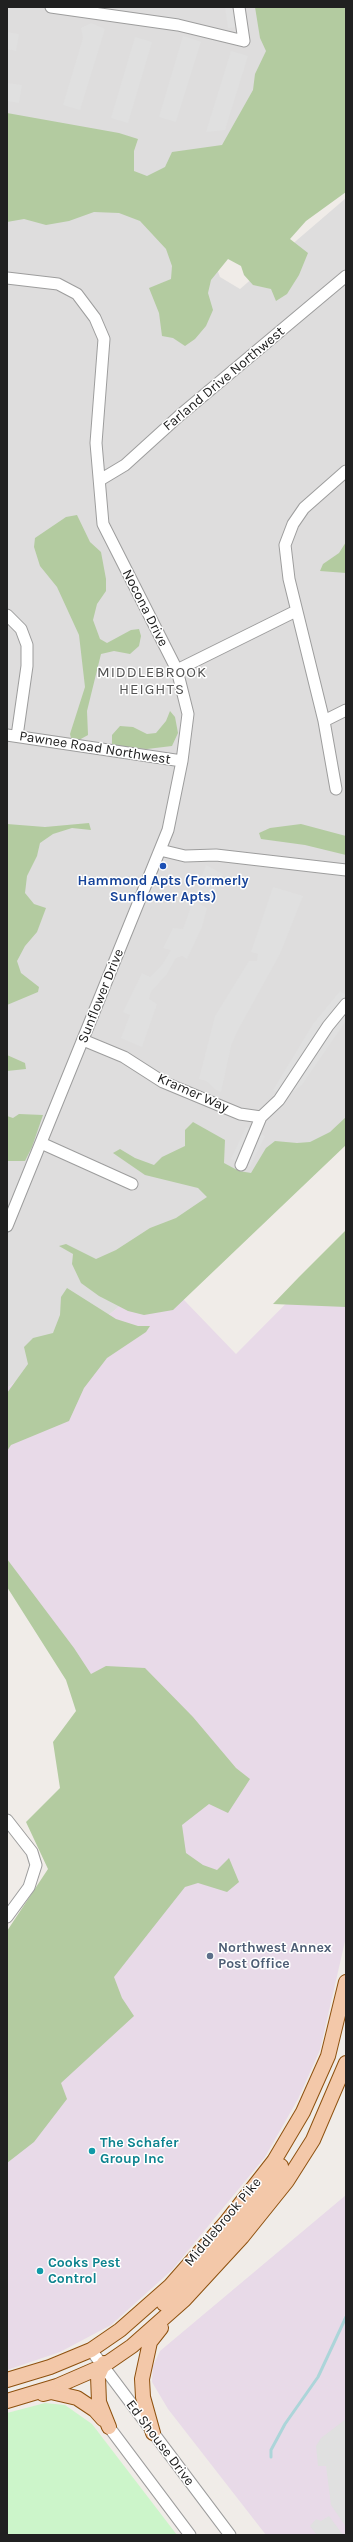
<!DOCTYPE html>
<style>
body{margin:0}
#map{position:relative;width:353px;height:2542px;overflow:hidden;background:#f0ece8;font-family:Karla,sans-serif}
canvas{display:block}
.frame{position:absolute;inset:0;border:8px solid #202020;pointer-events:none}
</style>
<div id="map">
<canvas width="353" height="2542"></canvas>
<div class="frame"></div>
</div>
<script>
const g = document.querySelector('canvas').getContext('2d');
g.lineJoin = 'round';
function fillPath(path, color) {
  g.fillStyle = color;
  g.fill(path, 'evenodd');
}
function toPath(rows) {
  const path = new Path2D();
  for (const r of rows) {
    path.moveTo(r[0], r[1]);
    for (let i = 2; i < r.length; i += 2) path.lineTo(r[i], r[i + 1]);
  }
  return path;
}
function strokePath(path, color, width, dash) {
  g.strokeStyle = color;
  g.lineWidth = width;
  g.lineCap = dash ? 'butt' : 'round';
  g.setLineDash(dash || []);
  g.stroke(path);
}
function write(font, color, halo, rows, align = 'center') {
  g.font = font + ' Karla,sans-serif';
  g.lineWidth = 3;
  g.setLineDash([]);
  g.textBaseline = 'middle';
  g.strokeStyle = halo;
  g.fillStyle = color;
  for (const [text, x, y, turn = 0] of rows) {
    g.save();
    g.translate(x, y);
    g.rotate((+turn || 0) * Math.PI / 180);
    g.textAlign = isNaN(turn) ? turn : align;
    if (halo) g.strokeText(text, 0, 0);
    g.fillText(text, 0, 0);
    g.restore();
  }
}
fillPath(toPath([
 [7,7,288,7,214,261,220,277,240,289,346,198,346,1123,100,1322,7,1388]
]), '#dedddd');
fillPath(toPath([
 [346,1243,346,1937,320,2050,298,2099,265,2157,172,2270,111,2325,60,2352,7,2370,7,2103,160,1829,7,1579,7,1388,100,1322,159,1274,236,1354],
 [346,2195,346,2535,266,2535,168,2409,152,2382,153,2366,160,2351]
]), '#e8dae8');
fillPath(toPath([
 [255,7,346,7,346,192,306,221,290,239,308,253,299,275,287,294,276,301,271,289,253,285,244,275,241,266,228,259,211,280,208,293,213,310,206,326,195,339,185,346,173,338,162,336,159,313,149,288,171,279,172,266,166,249,140,221,119,213,94,212,69,221,46,225,24,219,7,222,7,113,119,133,138,139,134,151,134,171,147,176,165,167,172,152,222,145,253,90,255,74,266,51,260,38],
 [77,515,90,542,101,552,106,579,106,591,97,604,93,620,100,639,107,643,131,630,139,629,141,636,139,646,130,654,114,651,101,654,87,711,88,735,79,740,71,738,70,734,85,687,79,635,57,587,40,566,34,547,35,538,66,517],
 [346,542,346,573,320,571,323,564,339,553],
 [170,711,175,717,178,733,172,746,147,749,112,747,112,735,120,726,133,727,147,734,156,733,166,721],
 [89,823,91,830,72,828,53,834,40,843,37,856,27,876,25,893,34,904,46,908,37,932,25,946,17,961,21,973,39,987,38,992,7,1005,7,824,45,827],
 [301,824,346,836,346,855,305,845,261,839,259,833,270,828],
 [7,1055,25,1063,26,1069,7,1071],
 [19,1114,43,1115,32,1147,25,1161,7,1161,7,1116,13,1118],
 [346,1117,346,1145,173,1310,144,1315,128,1311,99,1296,81,1283,72,1264,73,1254,59,1246,66,1244,96,1259,116,1250,150,1228,176,1218,207,1197,198,1188,145,1175,113,1153,120,1149,135,1158,154,1165,162,1157,185,1146,185,1130,193,1122,225,1140,224,1163,239,1171,251,1173,266,1148,275,1141,297,1143,310,1142,330,1132],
 [346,1230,346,1307,273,1304,299,1277],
 [67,1288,116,1319,138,1326,150,1326,146,1332,107,1358,84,1388,69,1421,11,1445,7,1451,7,1393,28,1364,24,1347,33,1338,53,1333,60,1315,61,1297],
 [7,1559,74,1648,91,1674,106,1666,145,1668,193,1717,236,1768,250,1779,228,1813,209,1804,182,1825,186,1853,203,1865,217,1870,229,1858,239,1882,227,1892,198,1883,185,1887,114,1977,122,1998,134,2016,61,2083,67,2099,34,2142,7,2163,7,1931,48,1869,26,1822,60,1788,53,1742,76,1711,66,1680,7,1587]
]), '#b3cba0');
fillPath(toPath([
 [45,2403,65,2405,92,2424,177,2535,7,2535,7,2413]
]), '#ccf5ca');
fillPath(toPath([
 [225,7,244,7,247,26,228,28],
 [91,23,105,29,80,110,63,105,83,38,81,28],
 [7,32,19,34,16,51,7,49],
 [183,36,201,42,176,122,159,117],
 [135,37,152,42,128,123,111,118],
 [231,51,248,56,225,130,206,132],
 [7,83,22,85,19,103,7,101],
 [206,865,223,874,209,903,204,901,200,904,207,908,202,927,187,959,182,956,176,958,167,974,151,992,149,999,157,1004,142,1047,121,1038,130,1015,123,1012,142,973,150,977,162,965,171,950,163,948,173,928,183,929],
 [273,887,303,896,280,954,238,1030,231,1046,221,1092,216,1090,206,1081,199,1079,215,1016,249,961,257,961,258,954,251,952],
 [340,991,346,995,346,1021,302,1085,287,1096,273,1090,313,1024],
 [246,1127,265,1136,250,1167,231,1159],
 [346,2419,346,2527,331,2505,326,2466,318,2466,316,2446,321,2438],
 [329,2516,343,2535,317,2535,310,2526,316,2519,321,2521]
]), '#e0e0e0');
strokePath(toPath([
 [271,2457,271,2450,285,2424,318,2377,346,2317]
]), '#acd5d9', 3);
const minor = toPath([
 [51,7,178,25,244,41,239,7],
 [7,278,58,284,77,294,95,318,104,339,96,443,103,524,177,670,188,714,182,761,168,830,7,1226],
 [100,480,125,465,179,416,346,276],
 [7,615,21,629,27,645,27,666,17,736],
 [177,670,296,611],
 [324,721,346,710],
 [7,735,182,761],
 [336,789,324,721,289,579,285,545,293,524,304,508,346,471],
 [160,850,185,856,216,855,346,870],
 [83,1040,124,1057,163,1082,240,1114,261,1117],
 [41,1143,132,1184],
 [241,1165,261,1117,279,1100,328,1026,346,1004],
 [7,1820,32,1852,36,1865,29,1887,7,1917],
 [91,2350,230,2535],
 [109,2427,190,2535]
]);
const major = toPath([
 [164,2304,179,2290,252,2206,281,2166],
 [104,2363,98,2376,99,2402,109,2427],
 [7,2380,50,2367,91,2350,120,2330,170,2286,227,2221,274,2161,303,2112,328,2056,346,1982],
 [43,2394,51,2392,77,2398,95,2410,103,2419],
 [7,2401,57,2386,103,2366,132,2346,184,2300,242,2237,287,2181,313,2140,346,2063],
 [153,2433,143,2397,142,2379,150,2342,161,2328]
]);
strokePath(minor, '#9d9d9d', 13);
strokePath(major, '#8e510f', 16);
strokePath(minor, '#fff', 11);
strokePath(major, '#f3c8a9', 14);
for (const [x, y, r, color] of [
 [163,866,4,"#1a4fb4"],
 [210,1956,4,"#5c6f8a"],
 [92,2151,4,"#0f9aa8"],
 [40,2271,4,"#0f9aa8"]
]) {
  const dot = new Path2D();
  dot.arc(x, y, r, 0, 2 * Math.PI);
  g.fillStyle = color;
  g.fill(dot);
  strokePath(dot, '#fff', 1.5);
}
write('14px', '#202020', '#fff', [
 ["Farland Drive Northwest",224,379,-40],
 ["Nocona Drive",145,608,63],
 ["Pawnee Road Northwest",95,748,9],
 ["Sunflower Drive",101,996,-68],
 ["Kramer Way",193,1093,24],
 ["Middlebrook Pike",223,2222,-50],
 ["Ed Shouse Drive",160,2443,53]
]);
write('bold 14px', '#164399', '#fff', [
 ["Hammond Apts (Formerly",163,881],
 ["Sunflower Apts)",163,897]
]);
write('bold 14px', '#4e5e75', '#fff', [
 ["Northwest Annex",218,1948],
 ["Post Office",218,1964]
], 'left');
write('bold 14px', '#0d838f', '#fff', [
 ["The Schafer",100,2143],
 ["Group Inc",100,2159],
 ["Cooks Pest",48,2263],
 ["Control",48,2279]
], 'left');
g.letterSpacing = '1px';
write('15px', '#535353', '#fff', [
 ["MIDDLEBROOK",152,673],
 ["HEIGHTS",152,690]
]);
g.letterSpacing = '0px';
</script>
